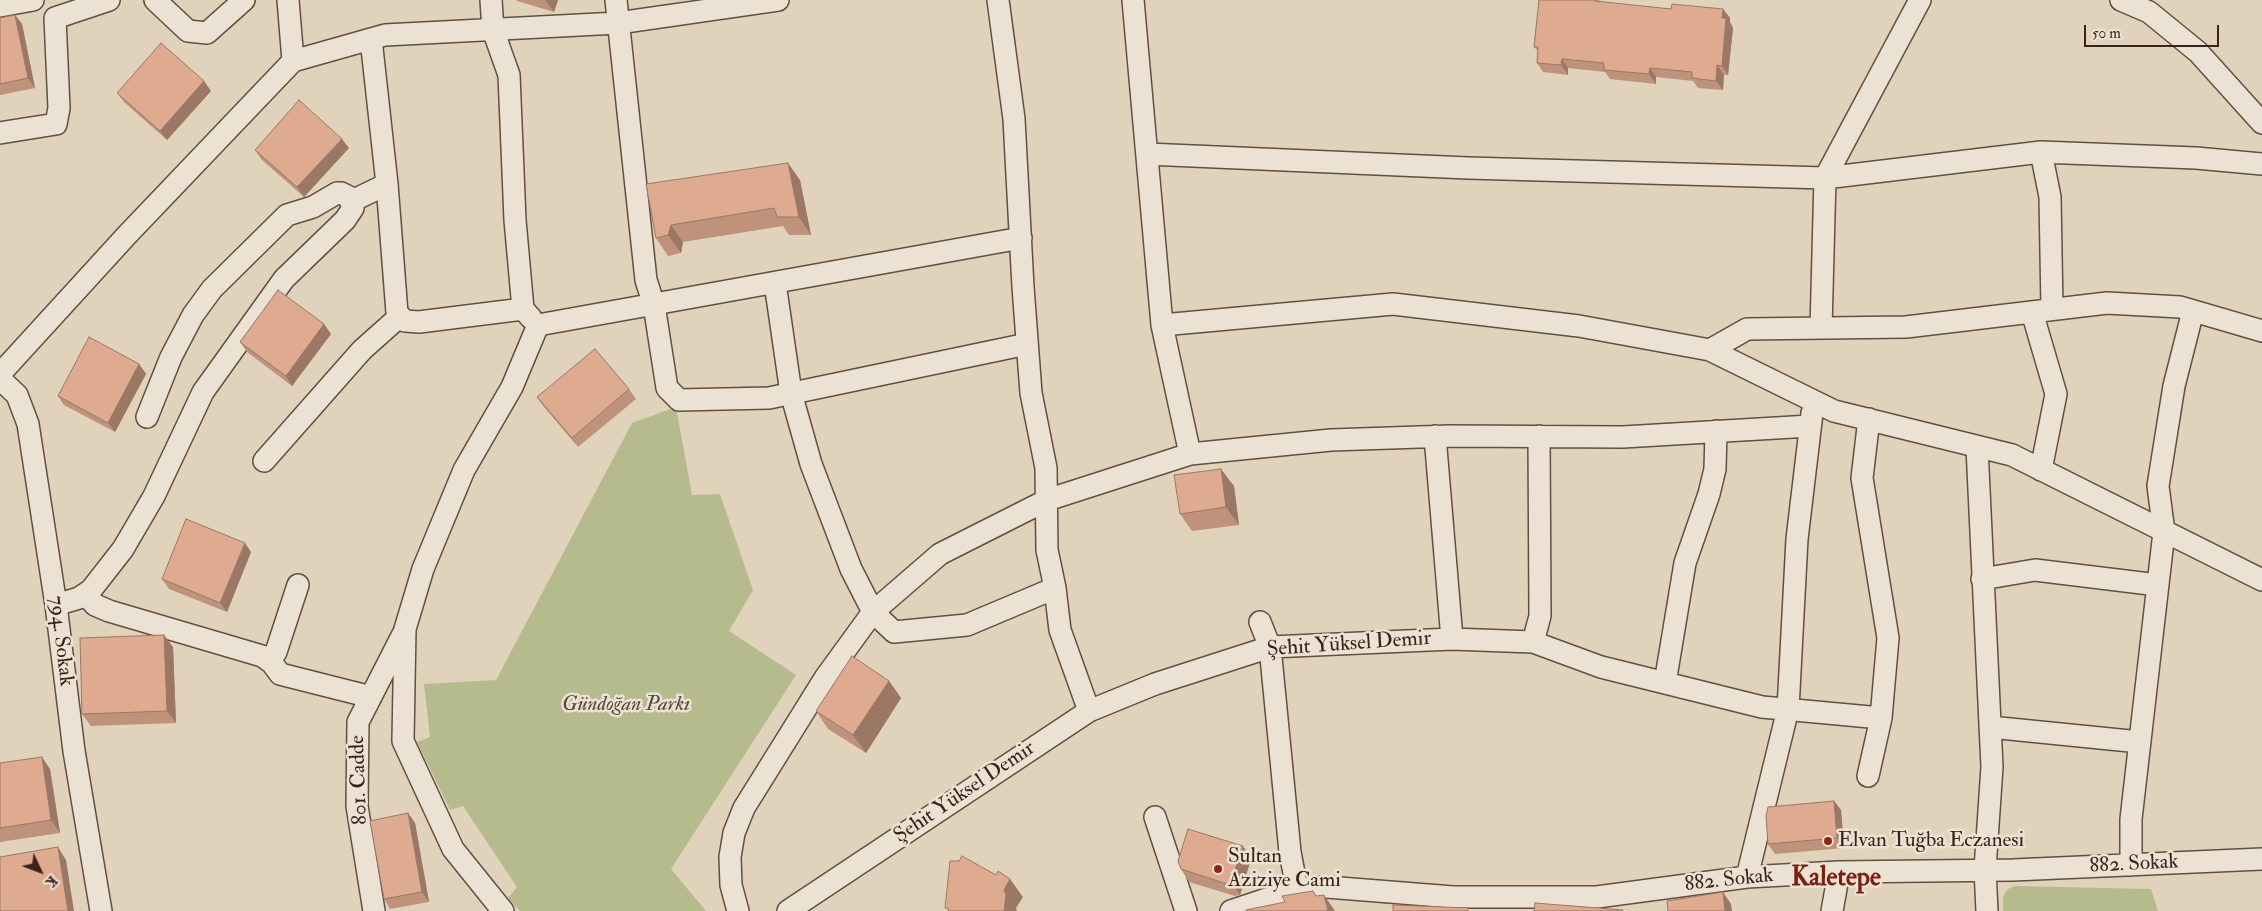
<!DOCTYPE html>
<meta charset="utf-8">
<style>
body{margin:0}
#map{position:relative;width:2262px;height:911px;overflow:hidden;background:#e1d3bb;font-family:"IM FELL Double Pica",serif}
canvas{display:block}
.north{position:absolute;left:15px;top:846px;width:50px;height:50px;-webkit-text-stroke:4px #ece2d3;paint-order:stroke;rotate:133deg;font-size:14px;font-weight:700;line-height:20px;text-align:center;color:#392219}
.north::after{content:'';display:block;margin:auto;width:18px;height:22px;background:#392219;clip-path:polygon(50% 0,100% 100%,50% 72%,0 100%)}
.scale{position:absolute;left:2084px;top:25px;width:135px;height:22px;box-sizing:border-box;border:2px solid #392219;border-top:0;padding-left:6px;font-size:15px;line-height:18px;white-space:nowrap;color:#392219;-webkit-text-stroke:4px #ece2d3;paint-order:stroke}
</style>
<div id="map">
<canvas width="2262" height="911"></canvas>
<div class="north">K</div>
<div class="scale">50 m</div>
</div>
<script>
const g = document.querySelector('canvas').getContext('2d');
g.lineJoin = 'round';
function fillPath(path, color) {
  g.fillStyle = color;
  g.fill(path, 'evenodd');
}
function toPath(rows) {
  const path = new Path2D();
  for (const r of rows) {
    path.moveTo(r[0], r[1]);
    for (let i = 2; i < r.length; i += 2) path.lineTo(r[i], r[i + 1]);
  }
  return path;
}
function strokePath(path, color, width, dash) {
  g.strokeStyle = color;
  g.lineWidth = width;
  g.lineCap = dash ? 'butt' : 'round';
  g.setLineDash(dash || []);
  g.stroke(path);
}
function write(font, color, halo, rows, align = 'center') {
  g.font = font + ' "IM FELL Double Pica",serif';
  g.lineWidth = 5;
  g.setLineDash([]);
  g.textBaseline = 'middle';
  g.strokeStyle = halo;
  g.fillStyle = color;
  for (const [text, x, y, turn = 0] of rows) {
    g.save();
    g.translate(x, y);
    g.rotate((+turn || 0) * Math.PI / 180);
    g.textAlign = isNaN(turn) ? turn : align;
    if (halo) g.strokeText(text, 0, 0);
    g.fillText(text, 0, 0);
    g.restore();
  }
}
fillPath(toPath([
 [676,407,692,495,720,494,753,590,729,631,796,675,671,869,706,911,520,911,508,898,517,887,463,806,450,810,417,742,430,737,424,684,496,680,632,423],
 [2015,886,2151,889,2158,911,2003,911,2003,896,2008,889]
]), '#b6bb8e');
const minor = toPath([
 [155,0,188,31,207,33,244,0],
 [288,0,293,61],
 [491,0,493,30,509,75,515,220,523,309,531,318],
 [616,0,646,280,654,305,667,388,679,400,769,398,1027,344],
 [998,0,1014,119,1023,287,1031,393,1046,468,1047,550,1055,588,1060,630,1089,711],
 [1133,0,1162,325,1190,454],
 [2121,0,2149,12,2198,52,2262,123],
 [0,6,33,0],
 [371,39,387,184,397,313,405,321,419,322,523,309],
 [0,133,56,124,59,108,55,18,109,0],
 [2041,152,2050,197,2052,309],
 [1147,154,1468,168,1825,178,2041,152,2196,158,2262,164],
 [352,201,387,184],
 [775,283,791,393,811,464,851,569,873,612,894,632,967,625,1055,588],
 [2032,312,2056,394,2041,470],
 [538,325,1021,238],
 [1162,325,1393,304,1579,326,1710,350,1834,411,2012,455,2262,580],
 [1821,328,1825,178,1920,0],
 [1710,350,1747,329,1906,327,2107,303,2180,307,2262,331],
 [0,374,127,235,293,61,385,35,618,23,778,0],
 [0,379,17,395,28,424,56,605,74,751,101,911],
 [1435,436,1452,639],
 [1977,447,1992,767,1985,869,1987,911],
 [264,461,362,350,399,317],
 [1982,579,2035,570,2158,585],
 [85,594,95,605,109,611,262,656,272,663,280,674,371,697],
 [56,605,79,598,91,590,123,549,154,496,203,392,284,279,345,220,353,208,349,197,341,193,337,193,313,207,287,215,212,289,193,315,171,357,147,417],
 [1260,622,1270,647,1290,852,1297,889],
 [1533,642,1540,616,1539,436],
 [269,661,276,652,298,585],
 [1665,683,1685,563,1709,494,1715,469,1716,431],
 [1990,727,2140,742],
 [1868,776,1881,718,1888,638,1862,478,1869,419],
 [1155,817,1186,911],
 [2131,865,2131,819,2164,532,2158,486,2174,386,2193,311],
 [1747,877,1788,709,1797,539,1812,413],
 [374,911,357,806,358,722,403,634],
 [503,911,453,849,403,741,405,629,423,569,464,470,512,387,538,325],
 [738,911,731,885,730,857,734,833,744,808,825,678,873,612,940,554,1047,500,1190,454,1331,440,1449,436,1623,437,1810,426],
 [788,911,1089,711,1155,684,1270,647,1452,639,1533,642,1601,667,1762,707,1881,718],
 [1231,911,1297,889,1327,887,1453,897,1597,897,1747,877,1839,872,2013,870,2262,859],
 [1832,911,1839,872]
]);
strokePath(minor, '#634e42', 24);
strokePath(minor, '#ece2d3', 21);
fillPath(toPath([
 [516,0,558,0,554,12,517,1],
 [1539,0,1599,0,1600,2,1671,9,1723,9,1730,18,1730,22,1733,28,1728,75,1724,75,1723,90,1698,88,1693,81,1656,77,1656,84,1610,79,1605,72,1568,68,1568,75,1543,72,1537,63,1538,51,1534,47],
 [15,15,22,24,35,88,0,95,0,18],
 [211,91,167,140,124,102,117,93],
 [349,148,304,197,262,160,255,150],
 [800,180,811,235,789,235,783,226,683,242,681,253,668,256,656,238,646,184],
 [331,334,292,386,247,352,240,342],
 [139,364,146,374,115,432,64,405,58,396],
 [629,389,636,399,578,447,544,407,537,397],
 [1234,486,1239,525,1192,531,1180,514],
 [251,552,227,612,169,589,162,579],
 [173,647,176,723,91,726,82,714],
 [889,681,901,698,866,753,828,729,816,711],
 [0,763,50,769,60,833,0,842],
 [1834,801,1841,810,1844,848,1775,854,1768,844],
 [408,813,415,823,429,902,390,909,384,899],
 [1251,859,1240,895,1235,896,1189,882,1181,869]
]), '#bf927c');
fillPath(toPath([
 [545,0,558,0,554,12],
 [1723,9,1730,18,1730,22,1733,28,1728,75,1722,66,1722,18],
 [15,15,22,24,35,88,28,78],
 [1562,59,1568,68,1568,75,1561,65],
 [1717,65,1724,75,1723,90,1716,81],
 [1650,68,1656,77,1656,84,1649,74],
 [204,81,211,91,167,140,160,131],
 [342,139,349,148,304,197,297,187],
 [788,163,800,180,811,235,799,217],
 [671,225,683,242,681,253,668,235],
 [324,324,331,334,292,386,286,376],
 [139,364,146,374,115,432,108,423],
 [1221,469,1234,486,1239,525,1226,507],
 [245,543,251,552,227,612,220,603],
 [164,635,173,647,176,723,167,711],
 [889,681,901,698,866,753,853,735],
 [42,757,50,769,60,833,51,820],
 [1834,801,1841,810,1844,848,1837,838],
 [408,813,415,823,429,902,422,892],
 [1243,846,1251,859,1240,895,1231,882],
 [58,847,66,860,74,911,68,911],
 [1010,879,1023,897,1016,908,1017,911,1004,911,1004,890],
 [1723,892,1731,904,1732,911,1725,911],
 [1324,895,1335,911,1328,911]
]), '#9b7765');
const building = toPath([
 [1539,0,1595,0,1595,1,1671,9,1672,4,1723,9,1722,18,1726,18,1722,66,1717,65,1716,81,1692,78,1692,72,1650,68,1649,74,1604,70,1604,63,1562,59,1561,65,1537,63,1538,47,1534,47,1539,0],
 [15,15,28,78,0,84,0,18,15,15],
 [161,43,204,81,160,131,117,93,161,43],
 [299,100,342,139,297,187,255,150,299,100],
 [788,163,799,217,777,217,774,208,671,225,668,235,656,238,646,184,788,163],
 [278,290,324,324,286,376,240,342,278,290],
 [89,337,139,364,108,423,58,396,89,337],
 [595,349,629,389,572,438,537,397,595,349],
 [1221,469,1226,507,1180,514,1174,475,1221,469],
 [186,519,245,543,220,603,162,579,186,519],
 [164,635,167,711,82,714,80,638,164,635],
 [852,656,889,681,853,735,816,711,852,656],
 [42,757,51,820,0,828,0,763,42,757],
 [1834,801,1837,838,1768,844,1766,816,1768,807,1834,801],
 [408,813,422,892,384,899,370,821,408,813],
 [1188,829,1243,846,1231,882,1227,884,1181,869,1178,861,1188,829],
 [58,847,68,911,0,911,0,857,58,847],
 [962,856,996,875,998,871,1010,879,1004,890,1006,895,1004,911,948,911,949,909,945,908,950,861,959,861,962,856],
 [1313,891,1316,896,1324,895,1328,911,1246,911,1246,910,1285,902,1282,896,1313,891],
 [1723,892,1725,911,1668,911,1667,901,1723,892],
 [1535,903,1623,910,1623,911,1534,911,1535,903],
 [1393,905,1468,908,1468,911,1393,911,1393,905]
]);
fillPath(building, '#deaa90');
strokePath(building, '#9b7765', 1);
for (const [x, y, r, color] of [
 [1828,841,5,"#8f2418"],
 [1218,869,5,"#8f2418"]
]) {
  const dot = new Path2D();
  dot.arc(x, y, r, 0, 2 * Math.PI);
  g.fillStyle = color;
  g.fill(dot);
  strokePath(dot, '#ece2d3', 2);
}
write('21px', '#392219', '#ece2d3', [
 ["794. Sokak",60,641,83],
 ["Şehit Yüksel Demir",1349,645,-4],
 ["801. Cadde",360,780,-92],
 ["Şehit Yüksel Demir",965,793,-34],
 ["882. Sokak",2134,865,-3],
 ["882. Sokak",1729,881,-6]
]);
write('italic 21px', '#584836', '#ece2d3', [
 ["Gündoğan Parkı",626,705]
]);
write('21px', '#392219', '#ece2d3', [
 ["Elvan Tuğba Eczanesi",1838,841],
 ["Sultan",1228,857],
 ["Aziziye Cami",1228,881]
], 'left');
write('bold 26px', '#7a1f14', '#ece2d3', [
 ["Kaletepe",1836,879]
]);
</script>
